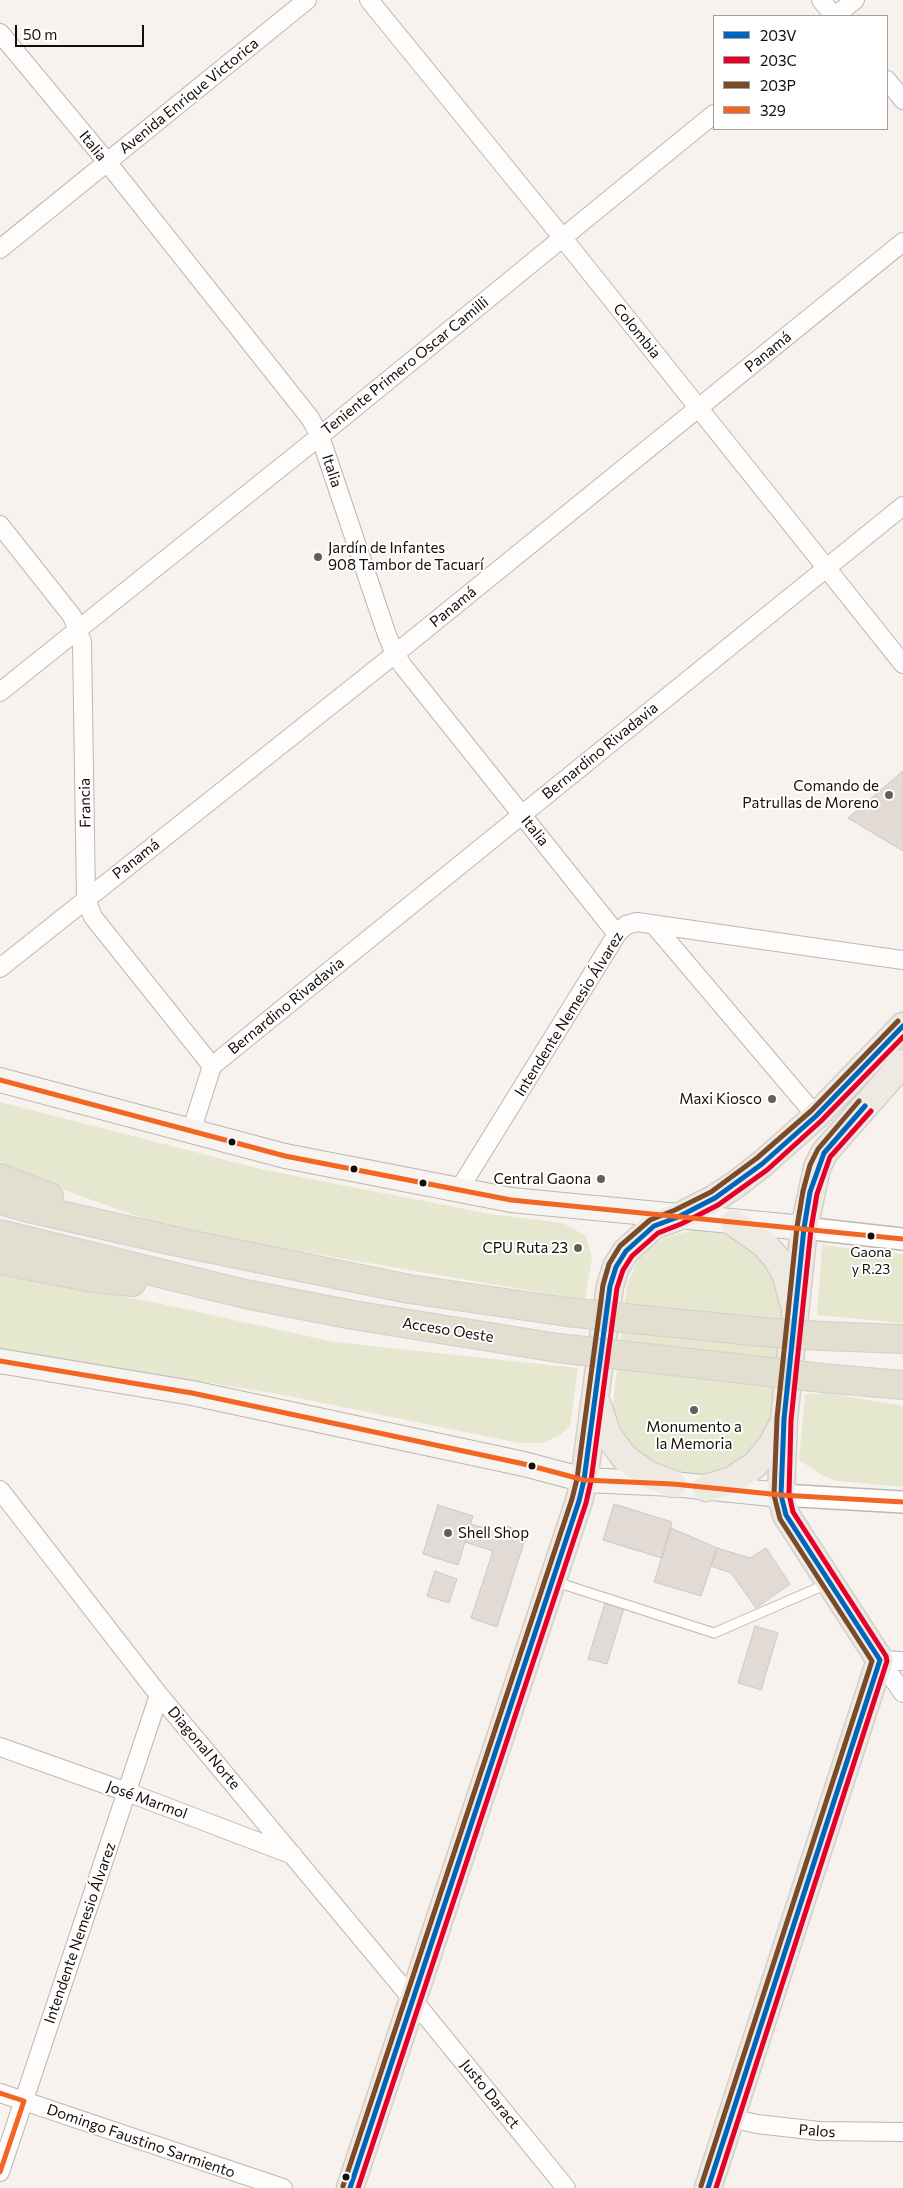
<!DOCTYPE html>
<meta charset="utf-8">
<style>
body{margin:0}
#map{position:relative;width:903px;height:2188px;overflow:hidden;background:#f8f2ee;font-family:Commissioner,sans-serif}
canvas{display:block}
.legend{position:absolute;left:713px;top:15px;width:175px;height:115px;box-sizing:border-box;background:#fff;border:1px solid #a29e9d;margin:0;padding:6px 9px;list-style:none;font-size:15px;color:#160d09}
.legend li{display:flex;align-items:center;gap:10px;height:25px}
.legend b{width:25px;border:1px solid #a29e9d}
.scale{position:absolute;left:15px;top:25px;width:129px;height:22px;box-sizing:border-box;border:2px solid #160d09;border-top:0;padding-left:6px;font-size:15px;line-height:18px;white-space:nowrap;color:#160d09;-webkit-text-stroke:4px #fff;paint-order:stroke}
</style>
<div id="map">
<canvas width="903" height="2188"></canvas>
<ul class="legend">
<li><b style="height:6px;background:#0065bd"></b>203V</li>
<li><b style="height:6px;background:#e4002b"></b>203C</li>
<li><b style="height:6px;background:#7a4b2a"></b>203P</li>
<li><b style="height:6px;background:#f26522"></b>329</li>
</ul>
<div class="scale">50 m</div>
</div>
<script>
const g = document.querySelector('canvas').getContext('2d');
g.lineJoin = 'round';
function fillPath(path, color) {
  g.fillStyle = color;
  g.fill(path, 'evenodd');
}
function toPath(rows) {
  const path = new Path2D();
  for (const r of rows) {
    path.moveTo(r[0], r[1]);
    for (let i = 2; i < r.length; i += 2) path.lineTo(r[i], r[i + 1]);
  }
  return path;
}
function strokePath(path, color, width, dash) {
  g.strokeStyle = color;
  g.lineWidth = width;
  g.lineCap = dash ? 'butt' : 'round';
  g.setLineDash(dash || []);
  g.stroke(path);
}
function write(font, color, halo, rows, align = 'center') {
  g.font = font + ' Commissioner,sans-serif';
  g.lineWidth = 4;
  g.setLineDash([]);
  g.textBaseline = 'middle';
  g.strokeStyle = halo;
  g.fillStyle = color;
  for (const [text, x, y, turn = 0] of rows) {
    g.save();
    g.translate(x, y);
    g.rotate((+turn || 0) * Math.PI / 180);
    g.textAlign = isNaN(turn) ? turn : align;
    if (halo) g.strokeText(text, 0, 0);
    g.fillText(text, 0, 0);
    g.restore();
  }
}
fillPath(toPath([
 [0,1102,261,1169,490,1214,563,1223,586,1236,592,1258,585,1300,199,1234,145,1219,64,1190,0,1162],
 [701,1229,737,1232,784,1287,775,1427,729,1476,668,1477,623,1439,616,1418,613,1406,614,1394,626,1292,628,1282,639,1258,651,1248,663,1239,681,1233],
 [822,1245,903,1254,903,1323,817,1315],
 [0,1273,162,1304,334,1342,578,1368,570,1426,560,1435,542,1443,519,1443,289,1396,0,1348],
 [805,1394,832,1394,903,1406,903,1487,837,1481,823,1476,799,1460]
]), '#e5e8cf');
const building = toPath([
 [903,771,903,851,848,818,903,771],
 [614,1504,672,1522,662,1558,603,1540,614,1504],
 [438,1505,473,1516,458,1565,423,1554,438,1505],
 [471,1524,499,1533,503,1525,527,1533,497,1627,471,1618,493,1551,465,1542,471,1524],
 [671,1528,717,1548,701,1596,654,1582,671,1528],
 [717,1548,750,1558,766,1548,790,1584,756,1608,731,1573,711,1566,717,1548],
 [435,1571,457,1579,449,1603,427,1596,435,1571],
 [605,1603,624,1608,607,1664,588,1659,605,1603],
 [755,1626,778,1633,761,1690,738,1683,755,1626]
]);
fillPath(building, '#e2dad5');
strokePath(building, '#cdc6c1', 1);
const service = toPath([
 [553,1581,714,1633,827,1584]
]);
const minor = toPath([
 [369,0,562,237,903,664],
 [821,0,834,16],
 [835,16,855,0],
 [0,33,107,162,310,418,320,436,387,635,395,654,403,666,617,934],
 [887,80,903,100],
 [0,249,307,0],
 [0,525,72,616,82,642,86,899,93,917,212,1066],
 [0,692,320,436,714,114],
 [654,925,816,1116],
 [0,968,395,654,903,242],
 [191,1132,212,1066,903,506],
 [460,1188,617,934,626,925,637,922,903,960],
 [0,1490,159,1695,413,2000,566,2188],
 [880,1660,903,1693],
 [880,1660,903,1661],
 [0,1747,127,1792,293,1855],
 [0,2093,283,2188],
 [731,2118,757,2124,819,2131,903,2132],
 [0,2172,159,1695]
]);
const tertiary = toPath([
 [804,1228,903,1239],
 [781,1495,903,1502]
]);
const secondary = toPath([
 [0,1080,285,1156,511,1200,804,1228],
 [0,1361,192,1393,524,1464,584,1480,673,1484,781,1495]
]);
const primary = toPath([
 [734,1223,765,1245,777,1259,786,1276,793,1302],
 [597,1403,608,1435,624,1457,647,1474,673,1484],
 [706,1488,732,1480,755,1465,772,1444,782,1425],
 [350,2188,579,1501,584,1480,610,1286,616,1267,626,1251,654,1226,678,1217,715,1198,735,1185,762,1164,816,1116,903,1026],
 [708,2188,880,1660,786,1515,781,1495,784,1419,804,1228,817,1168,824,1153,903,1063]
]);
const motorway = toPath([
 [0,1178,49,1197],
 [0,1200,29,1208,183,1243,409,1289,567,1312],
 [0,1234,245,1294,353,1315,558,1348],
 [0,1260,93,1278,132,1282],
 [823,1336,903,1339],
 [823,1378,903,1385]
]);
strokePath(service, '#bdb6b2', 11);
strokePath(minor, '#bdb6b2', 20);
strokePath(tertiary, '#bdb6b2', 24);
strokePath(secondary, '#bdb6b2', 26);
strokePath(primary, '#d3cfcc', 29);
strokePath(motorway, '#d3cfcc', 30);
strokePath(service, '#fefdfc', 9);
strokePath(minor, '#fefdfc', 18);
strokePath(tertiary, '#fefdfc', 21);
strokePath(secondary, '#f5f4f0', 24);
strokePath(primary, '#eeeae1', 26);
strokePath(motorway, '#e2ded0', 28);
const motorwayBridge = toPath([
 [567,1312,762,1332,823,1336],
 [558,1348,823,1378]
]);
strokePath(motorwayBridge, '#d3cfcc', 30, []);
strokePath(motorwayBridge, '#e2ded0', 28);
strokePath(toPath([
 [350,2188,579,1501,584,1480,610,1286,616,1267,626,1251,654,1226,678,1217,715,1198,762,1164,816,1116,903,1026],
 [708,2188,880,1660,786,1515,781,1495,784,1419,804,1228,810,1192,824,1153,865,1106]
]), '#0065bd', 5);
strokePath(toPath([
 [358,2188,586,1503,591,1481,617,1288,623,1270,632,1256,658,1233,681,1224,718,1205,767,1170,821,1121,903,1037],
 [716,2188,887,1661,886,1656,793,1512,789,1494,791,1420,811,1229,817,1194,830,1157,871,1111]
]), '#e4002b', 5);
strokePath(toPath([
 [343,2186,572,1499,577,1479,603,1285,609,1264,620,1246,650,1220,675,1210,711,1192,757,1158,811,1111,898,1021],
 [701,2186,872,1661,780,1519,774,1495,777,1418,797,1227,803,1191,810,1165,818,1149,859,1101]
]), '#7a4b2a', 5);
strokePath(toPath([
 [0,1080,285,1156,511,1200,903,1239],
 [0,1361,192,1393,524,1464,584,1480,673,1484,781,1495,903,1502],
 [0,2093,24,2101,0,2172]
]), '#f26522', 5);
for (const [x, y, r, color] of [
 [318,557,5,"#655d59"],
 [889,795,5,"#655d59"],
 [772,1099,5,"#655d59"],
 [232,1142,4.5,"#160d09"],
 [354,1169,4.5,"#160d09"],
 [601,1179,5,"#655d59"],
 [423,1183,4.5,"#160d09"],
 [871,1236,4.5,"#160d09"],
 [578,1248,5,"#655d59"],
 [694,1410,5,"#655d59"],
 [532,1466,4.5,"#160d09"],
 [448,1533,5,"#655d59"],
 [346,2177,4.5,"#160d09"]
]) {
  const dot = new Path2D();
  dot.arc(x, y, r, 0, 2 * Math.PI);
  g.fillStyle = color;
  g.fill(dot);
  strokePath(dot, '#fff', 2);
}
write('14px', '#160d09', '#fff', [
 ["Gaona",871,1252],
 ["y R.23",871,1269]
]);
write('15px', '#160d09', '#fff', [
 ["Avenida Enrique Victorica",189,96,-39],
 ["Italia",93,146,51],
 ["Colombia",637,331,51],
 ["Panamá",768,352,-39],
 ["Teniente Primero Oscar Camilli",405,366,-39],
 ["Italia",332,471,72],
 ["Panamá",453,607,-39],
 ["Bernardino Rivadavia",600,751,-39],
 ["Francia",85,803,-91],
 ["Italia",535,831,51],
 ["Panamá",136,859,-38],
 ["Bernardino Rivadavia",286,1006,-39],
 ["Intendente Nemesio Álvarez",569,1014,-58],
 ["Acceso Oeste",448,1330,9],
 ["Diagonal Norte",204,1748,50],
 ["José Marmol",147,1800,20],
 ["Intendente Nemesio Álvarez",80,1933,-71],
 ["Justo Daract",490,2094,51],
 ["Palos",817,2131,4],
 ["Domingo Faustino Sarmiento",141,2141,19]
]);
write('15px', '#160d09', '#fff', [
 ["Jardín de Infantes",328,548,"left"],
 ["908 Tambor de Tacuarí",328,565,"left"],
 ["Comando de",879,786],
 ["Patrullas de Moreno",879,803],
 ["Maxi Kiosco",762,1099],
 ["Central Gaona",591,1179],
 ["CPU Ruta 23",568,1248],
 ["Monumento a",694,1427,"center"],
 ["la Memoria",694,1444,"center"],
 ["Shell Shop",458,1533,"left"]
], 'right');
</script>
